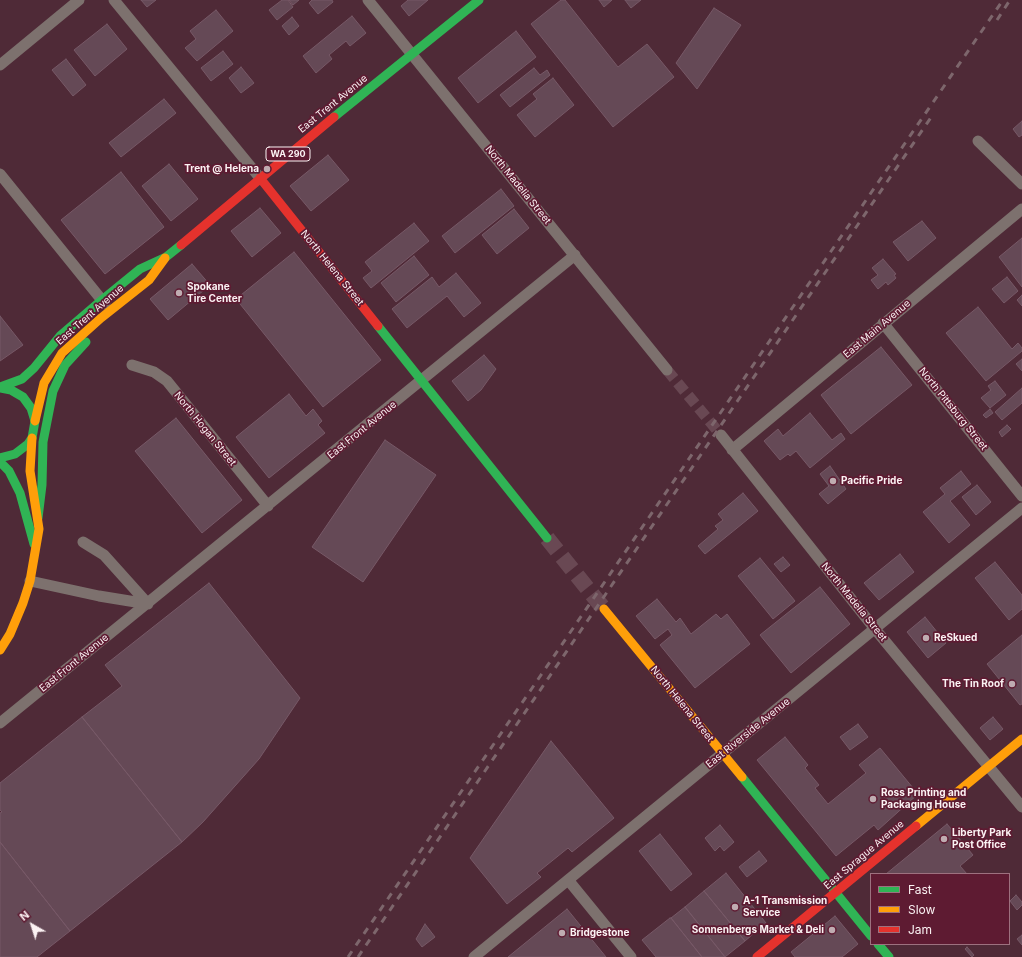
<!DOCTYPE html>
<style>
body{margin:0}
#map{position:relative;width:1022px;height:957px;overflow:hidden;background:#4f2a37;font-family:Inter,sans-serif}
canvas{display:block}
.legend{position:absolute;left:870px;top:873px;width:140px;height:72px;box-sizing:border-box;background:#5e1b32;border:1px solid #9d717f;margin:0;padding:5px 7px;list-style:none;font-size:12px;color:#fbf2f3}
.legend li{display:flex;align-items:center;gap:8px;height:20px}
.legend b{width:20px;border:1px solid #9d717f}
.north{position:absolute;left:12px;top:905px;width:40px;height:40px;-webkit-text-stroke:3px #5e1b32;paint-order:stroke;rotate:321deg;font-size:11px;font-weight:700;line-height:16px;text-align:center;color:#fbf2f3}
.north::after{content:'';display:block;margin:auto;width:14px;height:18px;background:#fbf2f3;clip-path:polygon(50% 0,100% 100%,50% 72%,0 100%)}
</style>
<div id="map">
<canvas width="1022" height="957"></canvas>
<ul class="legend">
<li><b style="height:5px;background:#30b455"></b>Fast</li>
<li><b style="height:5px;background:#ff9f0a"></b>Slow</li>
<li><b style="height:5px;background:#e5322d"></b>Jam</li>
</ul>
<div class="north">N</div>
</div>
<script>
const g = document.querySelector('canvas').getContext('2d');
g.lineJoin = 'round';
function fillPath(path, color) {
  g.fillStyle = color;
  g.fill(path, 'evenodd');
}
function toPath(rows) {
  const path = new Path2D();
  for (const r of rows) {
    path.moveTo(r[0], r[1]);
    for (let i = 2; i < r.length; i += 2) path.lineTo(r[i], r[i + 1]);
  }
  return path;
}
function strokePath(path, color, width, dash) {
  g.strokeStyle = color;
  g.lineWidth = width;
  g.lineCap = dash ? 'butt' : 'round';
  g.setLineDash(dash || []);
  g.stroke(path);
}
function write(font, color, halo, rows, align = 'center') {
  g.font = font + ' Inter,sans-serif';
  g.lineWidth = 3.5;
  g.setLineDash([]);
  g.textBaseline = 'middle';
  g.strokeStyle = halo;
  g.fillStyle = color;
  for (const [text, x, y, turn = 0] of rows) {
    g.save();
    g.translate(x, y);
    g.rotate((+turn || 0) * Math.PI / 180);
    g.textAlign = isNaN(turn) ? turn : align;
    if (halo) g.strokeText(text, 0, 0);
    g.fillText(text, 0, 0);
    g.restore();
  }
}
const building = toPath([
 [141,0,156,0,147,7,141,0],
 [282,0,288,0,293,7,277,20,269,10,282,0],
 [289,0,299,0,293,5,289,0],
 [312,0,332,0,333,2,318,14,309,3,312,0],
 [408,0,428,0,409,16,401,6,408,0],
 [561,0,565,0,618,67,647,44,674,77,613,127,531,24,561,0],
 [599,0,612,0,604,7,599,0],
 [625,0,641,0,631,8,625,0],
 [714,8,741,25,697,89,676,63,714,8],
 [216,10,233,31,197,61,185,48,196,39,190,31,216,10],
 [352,16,366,33,350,46,346,41,329,55,332,59,316,73,303,56,352,16],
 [292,17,299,26,289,35,282,26,292,17],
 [107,24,127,49,95,76,74,50,107,24],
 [516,31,536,57,478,103,458,78,516,31],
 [223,51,233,64,211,81,201,68,223,51],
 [66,59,86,85,73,96,52,70,66,59],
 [241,67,254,83,241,93,229,78,241,67],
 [534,68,540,75,547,70,550,75,510,107,500,95,534,68],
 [553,78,574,105,535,137,517,115,537,99,533,94,553,78],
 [164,99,176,113,121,157,109,143,164,99],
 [1022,121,1022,135,1019,137,1013,129,1022,121],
 [328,155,349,180,311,211,290,186,328,155],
 [169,164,198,199,171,221,142,186,169,164],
 [121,172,164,227,105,274,61,220,121,172],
 [501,189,514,206,455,253,442,236,501,189],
 [260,208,281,233,252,257,231,231,260,208],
 [514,209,529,228,497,254,482,235,514,209],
 [922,221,936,238,908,261,893,242,922,221],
 [414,223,429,241,371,288,363,278,372,271,365,262,414,223],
 [1022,238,1022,287,999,257,1022,238],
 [294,252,381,360,323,407,236,299,294,252],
 [414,256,429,275,396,302,381,283,414,256],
 [883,259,896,274,894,275,896,278,888,285,886,282,878,289,871,280,878,275,872,268,883,259],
 [192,264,210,285,168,320,150,299,192,264],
 [456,273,481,303,464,317,447,296,407,328,392,309,432,277,439,287,456,273],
 [1007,277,1018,291,1004,303,992,289,1007,277],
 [1022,295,1022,306,1017,300,1022,295],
 [978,307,1012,349,1018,343,1022,348,1022,351,986,381,946,333,978,307],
 [0,316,23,345,0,361,0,316],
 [881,347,912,385,851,434,821,395,881,347],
 [484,355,496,369,481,390,468,401,452,381,484,355],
 [1022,359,1022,371,1016,364,1022,359],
 [995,381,1006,395,990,408,981,398,991,390,988,386,995,381],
 [1022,388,1022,403,1002,420,995,412,1022,388],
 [289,394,306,416,313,409,322,421,318,425,325,433,269,478,236,437,289,394],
 [990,409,993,413,986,418,983,415,990,409],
 [810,413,832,440,841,433,845,439,810,468,796,451,790,456,788,454,780,460,764,441,778,429,783,436,810,413],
 [176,418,242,500,202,533,135,451,176,418],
 [1007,425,1011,429,1002,437,999,432,1007,425],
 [385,440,436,475,363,582,312,547,385,440],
 [830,466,846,489,828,504,819,494,829,486,820,474,830,466],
 [961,471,971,484,950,501,970,525,949,543,923,512,945,494,940,488,961,471],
 [977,485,991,502,976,515,962,497,977,485],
 [743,493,758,511,705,554,698,546,718,529,715,526,723,520,718,514,743,493],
 [900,554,914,572,879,600,864,583,900,554],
 [783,557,790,565,781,572,774,564,783,557],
 [760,558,795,601,773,619,738,576,760,558],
 [995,562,1022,595,1022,609,1009,620,975,578,995,562],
 [209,583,300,698,259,759,203,822,182,842,82,717,122,686,105,665,209,583],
 [820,587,850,624,791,673,760,635,820,587],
 [657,599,676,622,680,618,691,634,716,614,721,619,727,614,750,644,695,688,660,645,672,635,668,629,655,639,636,616,657,599],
 [925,617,946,643,928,658,907,632,925,617],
 [1022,635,1022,704,1020,705,987,664,1022,635],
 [82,717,182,842,70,931,0,842,0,813,2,812,0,810,0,783,82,717],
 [993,717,1003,729,990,740,980,728,993,717],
 [858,724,868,737,850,750,840,737,858,724],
 [785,737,808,765,805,768,819,785,815,788,828,804,866,773,859,765,880,748,918,794,878,830,874,825,836,856,757,760,785,737],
 [551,741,614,818,572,852,568,848,537,873,541,877,507,904,470,858,551,741],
 [947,824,973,855,960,866,967,874,886,874,947,824],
 [720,825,734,842,724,851,720,846,715,851,705,838,720,825],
 [660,834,692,874,671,891,639,851,660,834],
 [0,842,70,931,37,957,0,957,0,842],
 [759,851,767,861,747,877,739,867,759,851],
 [726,873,766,923,745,941,704,891,726,873],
 [704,891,745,941,725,957,685,907,704,891],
 [1016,895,1022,902,1022,905,1017,910,1010,901,1016,895],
 [685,907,725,957,702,957,671,918,685,907],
 [567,909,606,957,508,957,567,909],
 [835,916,858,944,842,957,795,957,791,952,835,916],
 [670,918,671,918,702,957,656,957,642,940,670,918],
 [425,924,435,937,422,947,416,939,425,924],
 [1022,935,1022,945,1017,939,1022,935],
 [967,947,974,955,972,957,965,949,967,947]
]);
fillPath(building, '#654956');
strokePath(building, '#775967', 1);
strokePath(toPath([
 [667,370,721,435]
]), '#694853', 11, [11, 5.5]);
strokePath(toPath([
 [547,538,604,609]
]), '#694853', 16, [16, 8]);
strokePath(toPath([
 [114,0,260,178],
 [368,0,667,370],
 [0,65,79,0],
 [978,141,1022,184],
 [0,174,105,304],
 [883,323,1022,496],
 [132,365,154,372,167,381,268,506],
 [721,435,875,629,1022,807],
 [732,450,1022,209],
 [83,542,104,555,148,604],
 [30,581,99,596,148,604],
 [0,723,575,255],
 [569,881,631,957],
 [474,957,1022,508]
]), '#7d716e', 11);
strokePath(toPath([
 [334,117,479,0],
 [378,326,547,538],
 [0,387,22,379,34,368,60,336,102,300,140,269,166,257,181,245],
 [0,388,11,390,23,397,31,408,35,421,32,438,28,444,15,454,0,458],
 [0,462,9,471,20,493,34,544],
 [38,518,42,485,43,442,53,391,65,365,86,342],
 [742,777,871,936],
 [878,944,889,957]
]), '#30b455', 9);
strokePath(toPath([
 [35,421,44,383,62,353,101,318,149,280,165,258],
 [604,609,742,777],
 [0,650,10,634,23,603,30,581,39,529,30,471,32,438],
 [916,826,1022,739]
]), '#ff9f0a', 9);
strokePath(toPath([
 [260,178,378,326],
 [181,245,334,117],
 [757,957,916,826]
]), '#e5322d', 9);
strokePath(toPath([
 [997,20,1010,0],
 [348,957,1003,0],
 [358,957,932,116]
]), '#7d666c', 3, [7, 7]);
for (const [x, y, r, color] of [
 [267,169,4,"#bfacb1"],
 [179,293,4,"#bfacb1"],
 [833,481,4,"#bfacb1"],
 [926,638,4,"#bfacb1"],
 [1012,684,4,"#bfacb1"],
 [873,799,4,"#bfacb1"],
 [944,839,4,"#bfacb1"],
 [735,907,4,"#bfacb1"],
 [832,930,4,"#bfacb1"],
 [562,933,4,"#bfacb1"]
]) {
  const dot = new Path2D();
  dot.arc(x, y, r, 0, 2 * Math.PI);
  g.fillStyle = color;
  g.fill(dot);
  strokePath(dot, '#5e1b32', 1.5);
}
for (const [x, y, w] of [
 [288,154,44]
]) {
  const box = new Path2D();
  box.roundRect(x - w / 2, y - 7, w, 14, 3);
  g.fillStyle = '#5e1b32';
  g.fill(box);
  strokePath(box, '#fbf2f3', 1);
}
write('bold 9px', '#fbf2f3', null, [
 ["WA 290",288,154]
]);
write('10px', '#fbf2f3', '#5e1b32', [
 ["East Trent Avenue",333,104,-39],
 ["North Madelia Street",518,185,51],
 ["North Helena Street",332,268,51],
 ["East Trent Avenue",90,315,-41],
 ["East Main Avenue",877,329,-40],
 ["North Pittsburg Street",953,409,51],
 ["North Hogan Street",205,429,51],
 ["East Front Avenue",362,430,-39],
 ["North Madelia Street",854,602,51],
 ["East Front Avenue",74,663,-39],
 ["North Helena Street",682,704,51],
 ["East Riverside Avenue",748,733,-39],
 ["East Sprague Avenue",864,855,-40]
]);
write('bold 10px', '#fbf2f3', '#5e1b32', [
 ["Trent @ Helena",259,169,"right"],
 ["Spokane",187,287],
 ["Tire Center",187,299],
 ["Pacific Pride",841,481],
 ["ReSkued",934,638],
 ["The Tin Roof",1004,684,"right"],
 ["Ross Printing and",881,793],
 ["Packaging House",881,805],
 ["Liberty Park",952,833],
 ["Post Office",952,845],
 ["A-1 Transmission",743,901],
 ["Service",743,913],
 ["Sonnenbergs Market & Deli",824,930,"right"],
 ["Bridgestone",570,933]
], 'left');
</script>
